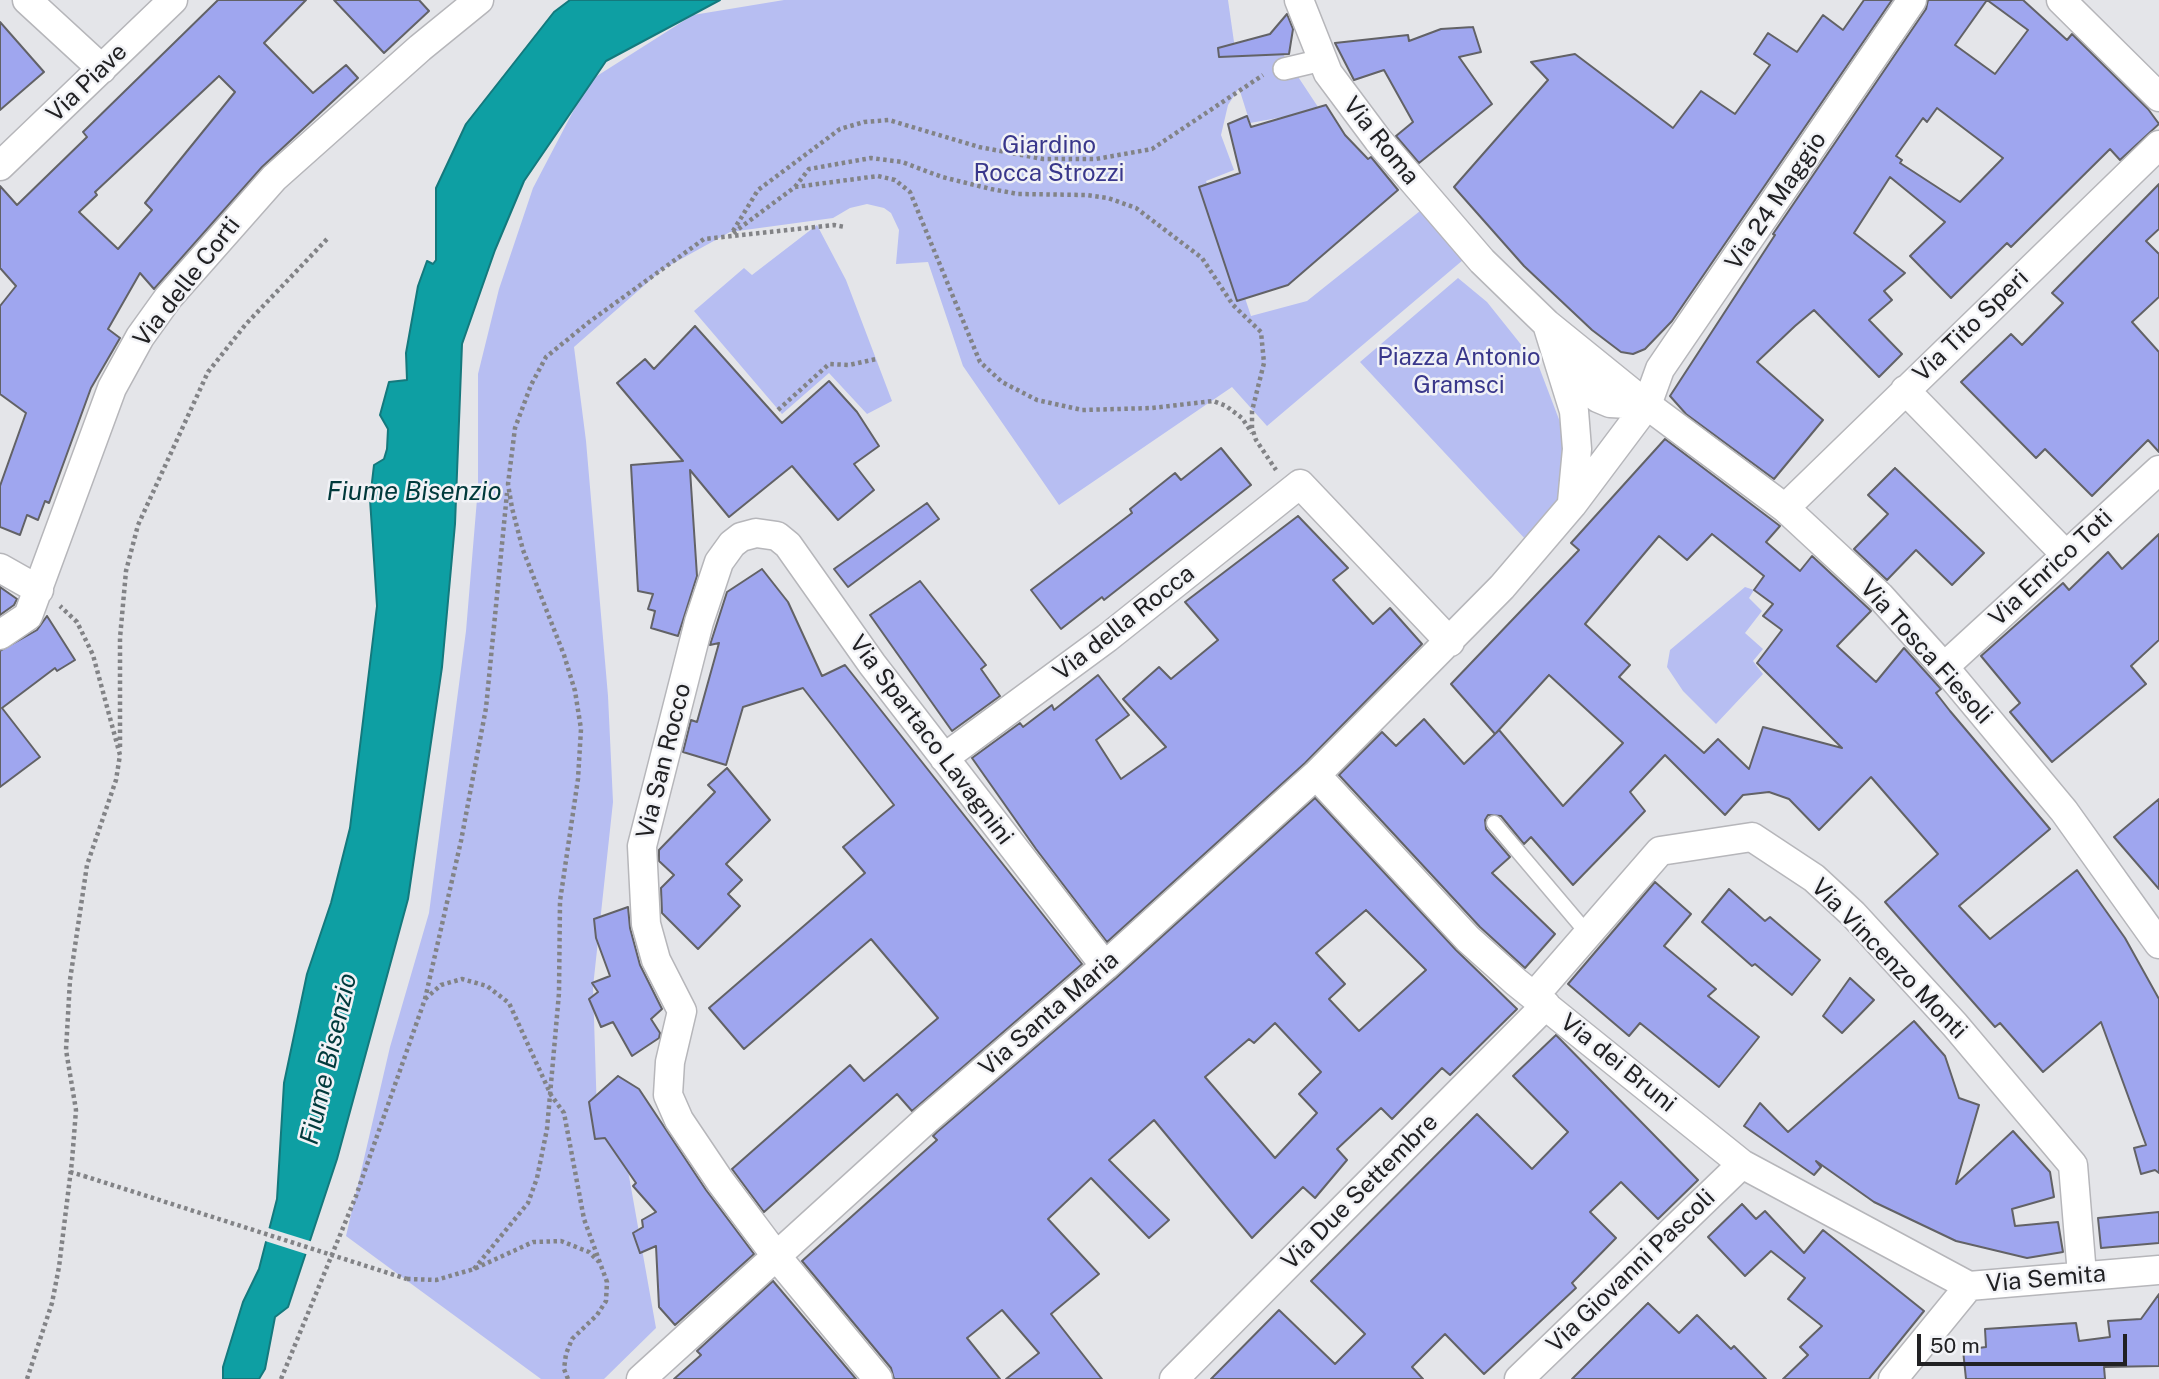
<!DOCTYPE html>
<style>
body{margin:0}
#map{position:relative;width:2159px;height:1379px;overflow:hidden;background:#e4e5e9;font-family:"Public Sans",sans-serif}
canvas{display:block}
.scale{position:absolute;left:1917px;top:1334px;width:210px;height:32px;box-sizing:border-box;border:4px solid #212123;border-top:0;padding-left:9px;font-size:21px;line-height:24px;white-space:nowrap;color:#212123;-webkit-text-stroke:5px #f1f2f6;paint-order:stroke}
</style>
<div id="map">
<canvas width="2159" height="1379"></canvas>
<div class="scale">50 m</div>
</div>
<script>
const g = document.querySelector('canvas').getContext('2d');
g.lineJoin = 'round';
function fillPath(path, color) {
  g.fillStyle = color;
  g.fill(path, 'evenodd');
}
function toPath(rows) {
  const path = new Path2D();
  for (const r of rows) {
    path.moveTo(r[0], r[1]);
    for (let i = 2; i < r.length; i += 2) path.lineTo(r[i], r[i + 1]);
  }
  return path;
}
function strokePath(path, color, width, dash) {
  g.strokeStyle = color;
  g.lineWidth = width;
  g.lineCap = dash ? 'butt' : 'round';
  g.setLineDash(dash || []);
  g.stroke(path);
}
function write(font, color, halo, rows, align = 'center') {
  g.font = font + ' "Public Sans",sans-serif';
  g.lineWidth = 5;
  g.setLineDash([]);
  g.textBaseline = 'middle';
  g.strokeStyle = halo;
  g.fillStyle = color;
  for (const [text, x, y, turn = 0] of rows) {
    g.save();
    g.translate(x, y);
    g.rotate((+turn || 0) * Math.PI / 180);
    g.textAlign = isNaN(turn) ? turn : align;
    if (halo) g.strokeText(text, 0, 0);
    g.fillText(text, 0, 0);
    g.restore();
  }
}
fillPath(toPath([
 [784,0,1228,0,1236,56,1283,54,1318,107,1311,112,1250,123,1239,88,1228,105,1221,135,1234,170,1206,181,1251,316,1307,301,1420,211,1463,260,1267,426,1232,387,1059,505,963,366,928,262,896,264,899,230,891,213,884,208,867,204,850,208,833,218,730,232,663,269,574,347,586,441,608,696,613,802,593,987,597,1115,627,1165,656,1328,604,1379,541,1379,346,1236,390,1047,429,913,466,631,478,487,478,374,499,289,533,188,589,81,693,15],
 [817,225,846,280,892,401,867,414,829,373,782,414,694,311,744,268,752,275],
 [1458,278,1487,302,1539,367,1568,443,1563,498,1527,541,1360,362],
 [1745,587,1754,590,1749,598,1762,611,1745,633,1763,649,1753,661,1763,674,1716,724,1683,691,1667,667,1670,650]
]), '#b7bef2');
const water = toPath([
 [570,0,720,0,606,61,524,181,495,250,462,344,455,524,442,667,408,899,337,1159,288,1307,275,1317,265,1369,259,1379,223,1379,223,1367,243,1302,259,1269,277,1199,284,1083,307,974,331,903,350,828,377,606,370,499,374,465,384,459,387,449,388,429,380,415,389,382,407,380,406,353,418,286,427,261,433,264,436,260,436,188,466,124,554,12,570,0]
]);
fillPath(water, '#0e9fa3');
strokePath(water, '#14797d', 2);
fillPath(toPath([
 [265,1227,313,1242,309,1255,262,1240]
]), '#e4e5e9');
const building = toPath([
 [218,0,306,0,264,43,313,93,346,65,358,78,262,167,154,289,140,273,108,329,120,338,91,388,49,503,45,501,38,520,27,515,20,535,0,527,0,486,26,413,0,394,0,306,16,286,0,268,0,186,17,205,87,137,83,132,218,0],
 [219,76,235,92,145,203,152,210,118,249,79,212,97,195,95,192,219,76],
 [334,0,419,0,429,11,384,53,334,0],
 [1864,0,1892,0,1672,321,1645,349,1633,354,1621,352,1592,330,1524,266,1454,187,1548,80,1531,62,1575,54,1673,128,1701,91,1735,114,1770,65,1754,54,1768,33,1797,52,1823,15,1843,30,1864,0],
 [1928,0,2023,0,2067,40,2072,34,2148,109,2159,124,2120,160,2110,149,2011,247,2007,243,1951,298,1910,256,1945,222,1890,177,1854,233,1905,273,1884,291,1892,300,1869,320,1902,354,1879,377,1814,310,1795,326,1757,362,1823,420,1774,479,1686,414,1670,396,1775,235,1773,234,1926,9,1928,0],
 [1987,0,2028,30,1995,74,1955,45,1987,0],
 [1937,108,2003,158,1960,202,1900,163,1902,160,1896,156,1923,118,1927,122,1937,108],
 [1287,14,1293,29,1289,54,1219,57,1218,48,1270,34,1287,14],
 [0,22,44,72,0,110,0,22],
 [1473,27,1481,52,1459,57,1492,104,1419,163,1396,136,1413,122,1384,70,1354,80,1335,43,1408,35,1409,41,1441,29,1473,27],
 [1326,105,1345,135,1368,159,1371,157,1398,190,1288,285,1237,301,1199,187,1240,173,1228,124,1247,116,1251,127,1326,105],
 [2159,184,2159,229,2146,241,2159,254,2159,297,2132,322,2159,352,2159,452,2148,440,2092,496,2045,449,2036,458,1961,382,2011,334,2022,345,2063,303,2052,293,2159,184],
 [695,326,782,423,829,381,857,412,879,446,854,464,874,490,838,520,792,466,729,517,690,470,697,576,678,636,651,628,655,611,648,609,653,594,638,591,631,465,683,461,617,383,645,359,654,369,695,326],
 [1665,439,1780,526,1766,542,1800,571,1812,556,1868,608,1871,611,1837,646,1876,682,1904,648,1941,689,1936,693,1950,711,2050,829,1959,906,1990,939,2077,870,2125,938,2159,999,2159,1173,2155,1170,2141,1174,2134,1148,2146,1145,2101,1022,2043,1072,2000,1023,1995,1027,1885,902,1938,854,1871,777,1819,830,1789,799,1769,792,1743,795,1725,815,1665,755,1630,792,1645,811,1573,885,1531,837,1524,844,1501,816,1488,815,1485,820,1486,829,1510,857,1492,873,1555,934,1525,968,1480,927,1339,775,1382,732,1396,746,1424,719,1464,764,1495,734,1451,684,1579,550,1571,543,1665,439],
 [1712,534,1764,576,1754,590,1773,604,1763,616,1782,630,1757,663,1842,748,1763,727,1749,769,1718,739,1704,753,1619,677,1630,665,1585,624,1659,536,1687,560,1712,534],
 [1549,675,1623,743,1563,806,1499,730,1496,733,1549,675],
 [1221,448,1251,485,1104,600,1102,597,1061,629,1031,590,1132,513,1130,509,1175,473,1181,480,1221,448],
 [1895,468,1984,553,1952,585,1916,550,1887,580,1854,549,1888,514,1868,495,1895,468],
 [927,503,939,519,848,587,834,569,927,503],
 [1298,516,1348,568,1333,580,1373,624,1390,608,1422,644,1305,763,1107,942,1036,849,972,758,1020,723,1023,727,1052,705,1054,710,1098,675,1129,715,1096,740,1121,779,1166,747,1123,699,1159,667,1171,679,1218,640,1185,602,1298,516],
 [2159,534,2159,640,2131,666,2146,684,2052,762,2010,712,2020,703,1981,656,2063,583,2069,590,2108,552,2122,569,2159,534],
 [762,569,788,602,822,676,845,665,1082,964,912,1111,897,1094,764,1212,732,1169,850,1065,864,1081,938,1018,871,939,744,1049,709,1008,865,873,843,847,894,805,803,688,743,707,726,765,683,752,691,720,697,722,719,643,710,645,727,592,762,569],
 [920,581,986,665,981,669,1000,696,952,731,870,615,920,581],
 [0,587,17,599,14,605,0,615,0,587],
 [47,616,75,660,57,671,55,668,2,708,40,757,0,787,0,651,37,630,47,616],
 [727,768,770,820,726,864,742,880,728,894,740,906,698,949,662,913,661,888,674,875,659,861,659,850,715,792,708,785,727,768],
 [1315,798,1456,950,1517,1009,1450,1075,1442,1068,1392,1119,1381,1108,1337,1149,1347,1160,1315,1198,1303,1187,1252,1238,1154,1120,1109,1160,1169,1220,1149,1238,1091,1178,1048,1219,1099,1274,1051,1314,1102,1379,1006,1379,1039,1353,1002,1310,967,1338,1000,1379,894,1379,891,1368,802,1261,937,1140,933,1136,937,1132,1116,978,1315,798],
 [1366,910,1426,970,1359,1031,1329,999,1345,984,1316,953,1366,910],
 [1275,1023,1321,1072,1299,1094,1317,1113,1275,1158,1205,1077,1249,1039,1254,1043,1275,1023],
 [2159,799,2159,889,2114,837,2159,799],
 [1655,882,1691,914,1664,946,1716,989,1708,996,1759,1037,1719,1087,1640,1023,1629,1036,1568,984,1655,882],
 [1729,889,1765,921,1770,917,1820,960,1792,995,1755,964,1752,966,1702,922,1729,889],
 [628,907,630,928,640,965,662,1009,651,1019,660,1033,659,1038,632,1056,613,1022,601,1027,589,999,598,992,592,983,610,976,596,938,594,919,628,907],
 [1850,978,1874,1000,1842,1033,1823,1016,1850,978],
 [1914,1021,1945,1056,1959,1098,1979,1105,1956,1184,2013,1131,2050,1172,2054,1197,2012,1209,2015,1226,2058,1222,2063,1252,2027,1258,1956,1241,1874,1202,1816,1161,1821,1167,1814,1175,1744,1126,1760,1103,1788,1132,1914,1021],
 [1556,1035,1698,1180,1658,1219,1621,1182,1590,1212,1616,1238,1572,1283,1576,1288,1484,1374,1445,1334,1412,1367,1423,1379,1211,1379,1279,1310,1335,1364,1365,1334,1311,1281,1477,1114,1532,1169,1568,1132,1513,1076,1556,1035],
 [618,1076,639,1089,706,1190,754,1254,675,1325,659,1307,656,1246,640,1253,633,1233,643,1227,642,1220,656,1212,633,1186,636,1183,605,1138,595,1139,589,1102,618,1076],
 [1742,1204,1756,1219,1765,1211,1804,1253,1823,1230,1924,1311,1869,1379,1783,1379,1808,1355,1800,1347,1822,1326,1788,1299,1805,1278,1771,1251,1745,1276,1708,1237,1742,1204],
 [2159,1212,2159,1243,2101,1248,2098,1218,2159,1212],
 [773,1281,856,1379,674,1379,701,1355,697,1351,773,1281],
 [2159,1294,2159,1366,2104,1367,2105,1379,1966,1379,1963,1350,1986,1347,1985,1329,2076,1323,2079,1341,2110,1337,2108,1321,2141,1319,2159,1294],
 [1648,1303,1679,1333,1697,1315,1731,1349,1734,1346,1766,1379,1572,1379,1648,1303]
]);
fillPath(building, '#9fa6ef');
strokePath(building, '#626266', 2);
const service = toPath([
 [1494,823,1588,934]
]);
const pedestrian = toPath([
 [1284,69,1322,60]
]);
const minor = toPath([
 [27,0,102,69],
 [1299,0,1328,73,1378,140,1482,261,1547,324,1647,405,1785,508,1880,596,1944,667,2064,811,2159,944],
 [2061,0,2159,97],
 [0,166,173,0],
 [1547,324,1574,411,1577,449,1572,502],
 [1566,361,1584,387,1598,398,1610,403,1647,405],
 [1905,390,2066,555],
 [1785,508,2159,145],
 [0,568,39,590],
 [0,635,28,616,112,388,140,337,168,298,274,178,420,48,479,0],
 [1944,667,2159,470],
 [944,758,1107,638,1300,484,1450,642],
 [1316,775,1468,939,1516,982,1742,1164,1969,1286],
 [1534,996,1660,851,1752,837,1814,878,1853,914,1955,1025,2073,1165,2082,1275],
 [641,1379,926,1120,1105,966,1316,775,1502,587,1572,505,1647,405,1660,369,1912,0],
 [878,1379,777,1257,720,1181,679,1120,668,1095,670,1062,682,1011,656,960,646,924,642,846,699,622,719,562,732,544,741,537,756,533,777,536,788,545,872,664,1105,966],
 [1174,1379,1546,1005],
 [1519,1379,1742,1164],
 [1893,1379,1969,1286,2159,1270]
]);
strokePath(service, '#b6b6ba', 17);
strokePath(pedestrian, '#b6b6ba', 24);
strokePath(minor, '#b6b6ba', 31);
strokePath(toPath([
 [795,187,809,169,871,158,902,162,942,177,991,189,1018,194,1086,195,1108,198,1136,208,1202,258,1233,305,1261,332,1264,363,1252,411,1252,428,1256,440,1276,470],
 [733,231,758,190,840,129,864,122,889,120,979,147,1043,159,1096,159,1152,149,1263,75],
 [733,233,795,187,878,176,895,180,910,192,980,362,1002,382,1037,400,1082,410,1152,408,1213,401,1226,406,1242,418,1252,433],
 [778,410,829,364,849,365,876,359],
 [120,747,120,638,126,571,138,525,208,372,246,324,328,238],
 [425,999,441,985,462,979,487,986,509,1003,551,1095,564,1113,584,1219,607,1282,606,1301,597,1315,572,1339,566,1354,564,1369,568,1379],
 [70,1172,84,1176],
 [474,1269,528,1203,537,1178,547,1129,559,993,560,901,578,779,581,729,575,691,564,655,523,550,512,508,508,484,515,428,531,385,546,357,589,322,704,239,834,225,845,227],
 [407,1279,436,1280,474,1269,533,1242,561,1241,589,1252,599,1262],
 [27,1379,52,1303,59,1267,72,1161,76,1110,66,1050,70,980,87,865,116,780,120,755,93,655,77,622,60,606],
 [281,1379,356,1196,425,999,461,841,486,708,507,493]
]), '#828386', 4.5, [3.5, 3.5]);
strokePath(service, '#fff', 14);
strokePath(pedestrian, '#fff', 21);
strokePath(minor, '#fff', 28);
strokePath(toPath([
 [84,1176,407,1279]
]), '#828386', 4.5, [3.5, 3.5]);
write('24px', '#212123', '#f1f2f6', [
 ["Via Piave",87,83,-44],
 ["Via Roma",1381,141,51],
 ["Via 24 Maggio",1776,201,-56],
 ["Via delle Corti",187,282,-52],
 ["Via Tito Speri",1971,326,-44],
 ["Via Enrico Toti",2051,568,-43],
 ["Via della Rocca",1124,623,-38],
 ["Via Tosca Fiesoli",1926,652,48],
 ["Via Spartaco Lavagnini",931,740,53],
 ["Via San Rocco",664,761,-76],
 ["Via Vincenzo Monti",1889,959,46],
 ["Via Santa Maria",1049,1014,-41],
 ["Via dei Bruni",1618,1063,39],
 ["Via Due Settembre",1360,1192,-45],
 ["Via Giovanni Pascoli",1631,1271,-44],
 ["Via Semita",2046,1279,-5]
]);
write('24px', '#39378b', '#f1f2f6', [
 ["Giardino",1049,146],
 ["Rocca Strozzi",1049,174],
 ["Piazza Antonio",1459,358],
 ["Gramsci",1459,386]
]);
write('italic 26px', '#00393b', '#f1f2f6', [
 ["Fiume Bisenzio",414,492],
 ["Fiume Bisenzio",329,1059,-77]
]);
</script>
